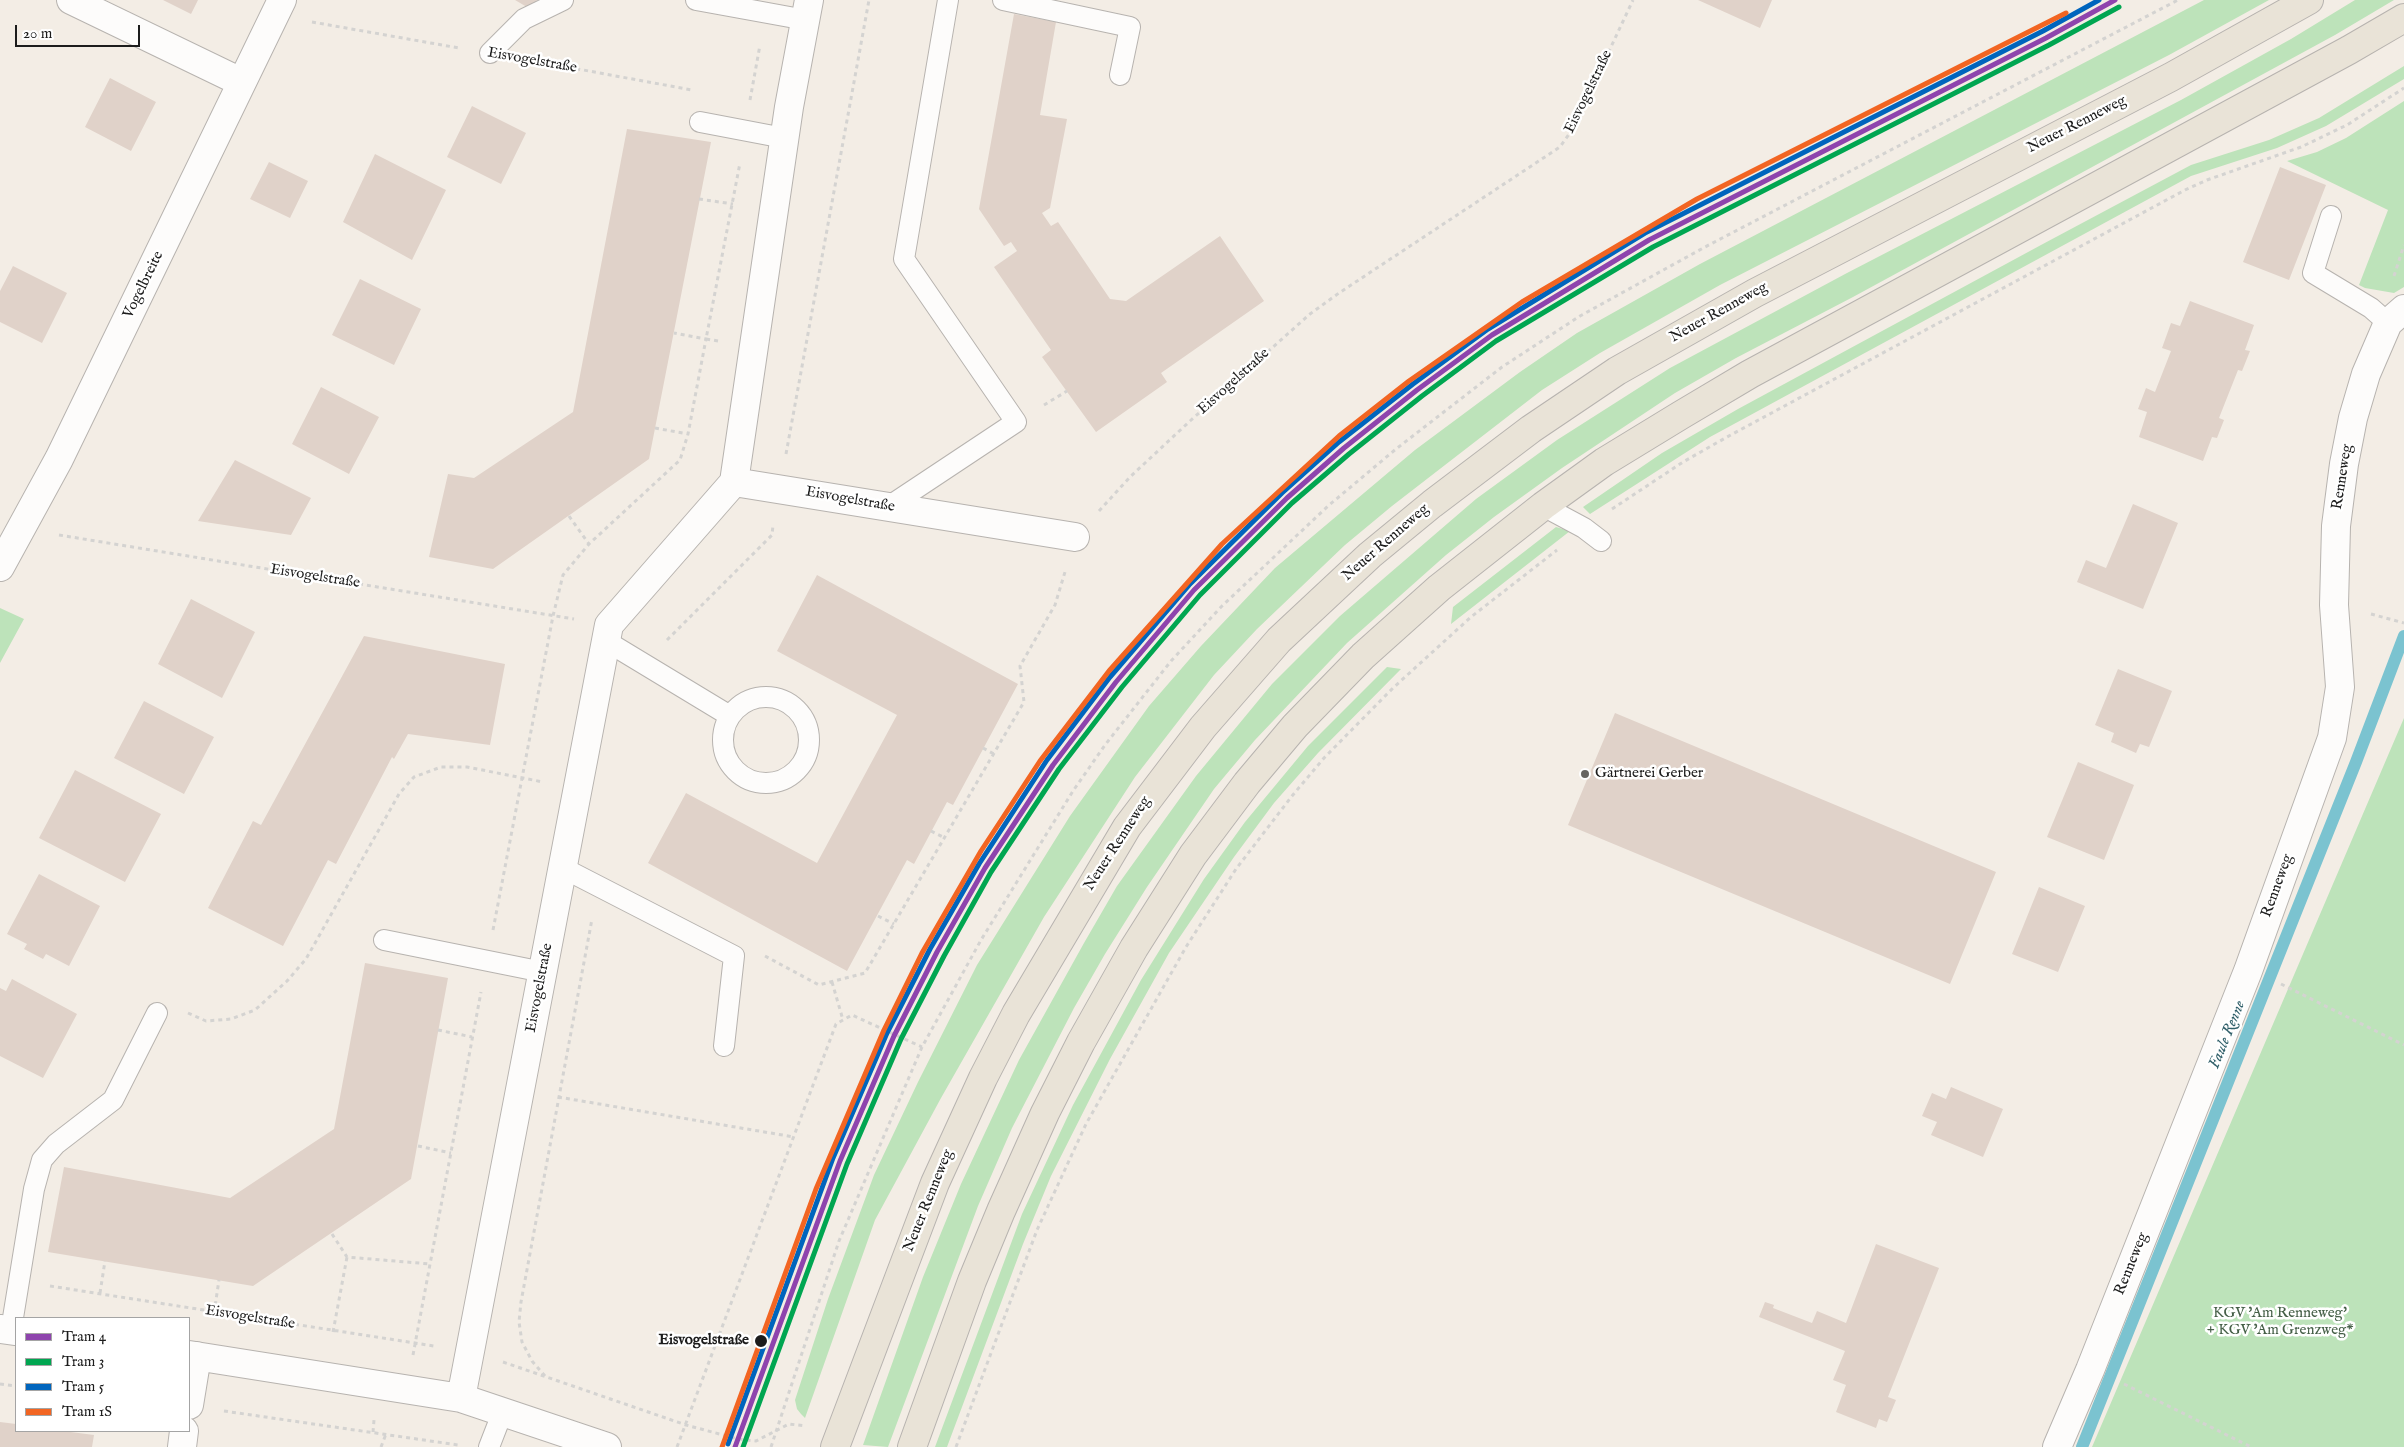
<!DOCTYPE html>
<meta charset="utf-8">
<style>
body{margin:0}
#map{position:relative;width:2404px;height:1447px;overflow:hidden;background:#f3ede5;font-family:"IM FELL English",serif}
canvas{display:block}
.legend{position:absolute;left:15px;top:1317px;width:175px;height:115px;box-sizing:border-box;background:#fff;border:1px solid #a4a4a4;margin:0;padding:6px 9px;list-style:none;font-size:15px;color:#1c1c1c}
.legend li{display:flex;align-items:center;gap:10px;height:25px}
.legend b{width:25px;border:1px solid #a4a4a4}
.scale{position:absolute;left:15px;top:25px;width:125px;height:22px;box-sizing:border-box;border:2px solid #1c1c1c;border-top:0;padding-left:6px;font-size:15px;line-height:18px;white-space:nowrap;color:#1c1c1c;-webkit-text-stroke:4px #fff;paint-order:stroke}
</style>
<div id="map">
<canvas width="2404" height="1447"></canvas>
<ul class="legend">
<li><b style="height:6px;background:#8e44ad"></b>Tram 4</li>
<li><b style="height:6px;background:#00a651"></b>Tram 3</li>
<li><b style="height:6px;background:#0065bd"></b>Tram 5</li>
<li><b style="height:6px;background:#f26522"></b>Tram 1S</li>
</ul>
<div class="scale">20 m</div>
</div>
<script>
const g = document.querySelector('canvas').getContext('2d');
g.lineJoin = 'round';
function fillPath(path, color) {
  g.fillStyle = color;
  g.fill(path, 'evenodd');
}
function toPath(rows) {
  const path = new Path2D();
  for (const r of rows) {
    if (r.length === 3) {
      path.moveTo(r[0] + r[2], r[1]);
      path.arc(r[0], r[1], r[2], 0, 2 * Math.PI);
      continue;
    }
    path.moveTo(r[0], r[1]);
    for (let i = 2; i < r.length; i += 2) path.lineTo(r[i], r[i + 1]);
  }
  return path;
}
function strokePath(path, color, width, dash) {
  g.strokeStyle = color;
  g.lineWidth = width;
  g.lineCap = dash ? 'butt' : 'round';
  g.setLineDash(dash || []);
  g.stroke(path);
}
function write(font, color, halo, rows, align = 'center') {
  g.font = font + ' "IM FELL English",serif';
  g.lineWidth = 5;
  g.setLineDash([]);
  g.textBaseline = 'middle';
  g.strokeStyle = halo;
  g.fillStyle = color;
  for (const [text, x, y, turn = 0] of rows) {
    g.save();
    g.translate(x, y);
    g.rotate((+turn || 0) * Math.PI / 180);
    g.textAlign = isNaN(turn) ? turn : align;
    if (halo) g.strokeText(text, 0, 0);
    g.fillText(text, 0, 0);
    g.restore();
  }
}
fillPath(toPath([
 [2204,0,2269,0,2169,55,1720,285,1600,353,1542,390,1392,506,1345,545,1257,629,1214,675,1135,777,1044,917,941,1098,875,1220,805,1418,801,1414,797,1409,795,1400,828,1299,874,1175,918,1082,977,965,1070,816,1149,706,1201,646,1275,568,1415,450,1520,372,1577,333,1700,264],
 [2355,0,2394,0,2335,35,1853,297,1736,358,1675,393,1562,468,1494,517,1446,555,1347,643,1255,740,1214,789,1147,887,1105,954,1074,1008,1012,1128,978,1206,888,1447,863,1445,923,1277,961,1184,1019,1060,1084,943,1117,886,1196,776,1272,684,1340,616,1476,499,1557,440,1670,368,1847,273,2181,100,2291,39],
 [2404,66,2404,79,2326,126,2277,148,2191,176,1710,437,1590,514,1583,507,1662,453,1738,409,2041,245,2191,165,2269,140,2319,118],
 [2404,101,2404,287,2394,293,2365,288,2359,285,2388,210,2287,161,2317,152,2346,138],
 [1556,527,1570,531,1451,624,1453,607],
 [0,608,24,619,0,663],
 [1387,667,1401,669,1318,753,1274,803,1234,857,1169,953,1110,1059,1051,1176,1023,1244,947,1447,935,1447,1022,1214,1073,1105,1141,980,1204,879,1245,822,1308,746],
 [2404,718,2404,1447,2092,1447]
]), '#bde3ba');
strokePath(toPath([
 [2082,1447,2356,762,2404,636]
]), '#7bc3d0', 12);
fillPath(toPath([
 [163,0,198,0,191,14],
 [515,0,537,0,532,10],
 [1698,0,1772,0,1760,28],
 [1014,14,1056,22,1040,115,1067,119,1050,208,1042,213,1051,226,1058,222,1110,299,1126,301,1220,236,1264,301,1161,373,1167,382,1096,432,1042,357,1051,350,994,267,1017,251,1011,242,1004,246,979,209],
 [110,78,156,102,131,151,85,127],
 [472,106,526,133,501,184,447,157],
 [627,129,711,142,649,459,493,569,429,557,448,474,474,478,573,412],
 [375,154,446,190,412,260,343,222],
 [269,162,308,181,290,218,250,199],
 [2280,167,2326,185,2289,280,2243,262],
 [13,266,67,293,42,343,0,322,0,291],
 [360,279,421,309,394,365,332,335],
 [2190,301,2254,325,2245,350,2250,351,2242,371,2238,370,2219,418,2224,420,2217,438,2212,437,2203,461,2139,437,2147,412,2138,409,2146,388,2155,392,2171,351,2162,348,2171,323,2180,326],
 [321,387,379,417,349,474,292,444],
 [235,460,311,498,291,535,198,521],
 [2133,504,2178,523,2143,609,2077,582,2086,560,2106,568],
 [817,575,1018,684,953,805,947,802,914,864,907,860,847,971,648,863,686,793,817,863,897,715,777,651],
 [191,599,255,632,222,698,158,664],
 [364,636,505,664,490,745,408,734,394,759,392,757,336,864,328,860,283,946,208,908,253,821,261,825],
 [2118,669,2172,691,2149,747,2140,744,2136,753,2111,742,2114,733,2095,725],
 [144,701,214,737,184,794,114,758],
 [1615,713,1996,872,1950,984,1568,825],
 [2078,762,2134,785,2104,860,2047,837],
 [75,770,161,814,125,882,39,838],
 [39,874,100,906,69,966,46,954,43,959,24,949,27,944,7,934],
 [2039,887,2085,906,2058,972,2012,954],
 [365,963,448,978,411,1179,253,1286,48,1252,64,1167,230,1198,334,1129],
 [12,979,77,1014,43,1078,0,1056,0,988,6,991],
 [1951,1087,2003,1109,1983,1157,1931,1135,1937,1122,1922,1116,1932,1093,1946,1099],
 [1876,1244,1939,1268,1888,1397,1896,1400,1887,1422,1879,1419,1876,1428,1836,1412,1846,1385,1833,1380,1845,1351,1759,1317,1765,1302,1774,1305,1773,1308,1812,1323,1817,1311,1846,1323],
 [0,1422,16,1424,16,1431,63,1431,94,1435,92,1447,0,1447]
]), '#e0d2c9');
const service = toPath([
 [696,0,806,20],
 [1003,0,1130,27,1120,75],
 [490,53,524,19,563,0],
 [700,122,784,138],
 [2331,216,2313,273,2371,308,2388,323],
 [1543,506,1584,528,1601,541],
 [888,507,1016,422,904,259,948,0],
 [606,641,730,716],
 [766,740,43],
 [563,868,734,956,724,1046],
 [384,940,543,972],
 [11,1330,34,1189,42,1160,56,1144,113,1100,157,1013],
 [489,1447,503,1411]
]);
const minor = toPath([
 [71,0,241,82],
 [734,482,1075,537],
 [0,567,59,459,282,0],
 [0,1329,16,1331],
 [189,1355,461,1398,607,1447],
 [461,1398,609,625,734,482,789,107,809,0],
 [189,1405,197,1356],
 [182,1447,184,1431],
 [2057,1447,2090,1370,2248,971,2332,738,2340,687,2334,605,2336,526,2344,464,2353,418,2366,374,2388,323,2404,309]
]);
const primary = toPath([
 [835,1447,935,1183,983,1078,1016,1014,1127,827,1203,727,1279,640,1370,555,1432,504,1531,429,1617,371,1755,293,2171,77,2309,0],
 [912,1447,972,1281,1001,1211,1045,1113,1081,1042,1134,948,1193,855,1247,783,1295,726,1363,656,1439,588,1543,506,1604,462,1681,415,1750,374,2349,50,2404,18]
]);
strokePath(service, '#b7b3af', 22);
strokePath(minor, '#b7b3af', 30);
strokePath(primary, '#b7b3af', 30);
strokePath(toPath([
 [312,22,459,48],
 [529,60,692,90],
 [750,100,760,45],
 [699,199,733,204],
 [2394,276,2404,245],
 [718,341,706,339,740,163],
 [1044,405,1067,391],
 [655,428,688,434,706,339,674,333],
 [786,454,869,0],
 [1612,509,1683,462,1727,437,2185,190,2207,180,2301,147,2347,125,2404,88],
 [1099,511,1130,477,1190,421,1310,314,1339,293,1560,147,1572,130,1633,0],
 [569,516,589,544,680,460,688,434],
 [59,535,574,619],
 [2371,614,2404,623],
 [667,640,772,535,773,525],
 [983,748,994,754],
 [931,831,945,838],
 [878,916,894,924],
 [493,930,553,616,563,575,589,544],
 [765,956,819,985,865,973,1024,702,1020,666,1055,605,1065,572],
 [832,982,843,1020],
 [2281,984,2404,1045],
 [188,1013,206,1021,231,1019,255,1010,287,981,306,959,399,794,414,777,441,767,467,767,543,782],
 [438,1030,472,1037],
 [558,1097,794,1137],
 [418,1146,451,1153],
 [332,1234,347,1257,430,1264],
 [50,1286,434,1346],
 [100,1293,105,1261],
 [214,1313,219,1280],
 [333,1332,347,1257],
 [413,1355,481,992],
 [503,1362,686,1425,738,1439,756,1441,789,1424,806,1426],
 [545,1376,532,1361,522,1342,519,1322,521,1302,592,919],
 [0,1384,16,1386],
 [2124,1384,2251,1447],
 [224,1411,458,1445],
 [373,1432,374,1420],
 [381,1447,386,1434],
 [677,1447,836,1024,852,1015,922,1047],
 [771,1447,839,1241,922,1047,981,940,1073,791,1105,745,1171,661,1221,607,1328,506,1396,449,1502,367,1580,316,1705,247,2178,0],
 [956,1447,1037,1230,1086,1124,1186,947,1236,869,1292,796,1324,758,1393,688,1471,617,1557,550]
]), '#d4d3d1', 3, [4, 4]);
strokePath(service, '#fdfcfb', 20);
strokePath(minor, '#fdfcfb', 28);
strokePath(primary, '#e9e3d7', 28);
strokePath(toPath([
 [735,1447,840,1161,894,1036,937,952,985,868,1053,765,1116,682,1194,590,1287,498,1344,448,1417,390,1492,335,1649,240,2046,38,2115,0]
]), '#8e44ad', 5);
strokePath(toPath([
 [743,1447,847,1164,901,1039,944,956,991,872,1059,769,1122,687,1200,595,1292,503,1349,454,1422,396,1496,341,1653,247,2049,45,2119,7]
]), '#00a651', 5);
strokePath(toPath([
 [728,1444,833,1158,887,1033,930,949,979,864,1047,760,1110,677,1189,585,1282,493,1339,442,1413,384,1488,329,1645,233,2043,31,2099,0]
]), '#0065bd', 5);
strokePath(toPath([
 [722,1447,816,1189,884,1030,922,953,981,851,1040,761,1109,671,1222,544,1339,436,1409,381,1522,302,1697,199,2066,13]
]), '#f26522', 5);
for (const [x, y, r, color] of [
 [1585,774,5,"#676562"],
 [761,1341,7,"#1c1c1c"]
]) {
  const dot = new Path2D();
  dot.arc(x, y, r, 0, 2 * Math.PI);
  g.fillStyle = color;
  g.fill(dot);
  strokePath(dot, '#fff', 2);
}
write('15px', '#1c1c1c', '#fff', [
 ["Eisvogelstraße",532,61,10],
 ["Eisvogelstraße",1589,92,-64],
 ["Neuer Renneweg",2077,125,-27],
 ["Vogelbreite",144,285,-64],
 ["Neuer Renneweg",1719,313,-29],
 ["Eisvogelstraße",1234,382,-42],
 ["Renneweg",2343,477,-81],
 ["Eisvogelstraße",850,500,10],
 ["Neuer Renneweg",1386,543,-41],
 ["Eisvogelstraße",315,577,9],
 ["Neuer Renneweg",1118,844,-57],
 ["Renneweg",2278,886,-70],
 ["Eisvogelstraße",540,988,-79],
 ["Neuer Renneweg",929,1201,-68],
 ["Renneweg",2132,1264,-68],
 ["Eisvogelstraße",250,1318,9]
]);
write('15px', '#1c1c1c', '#fff', [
 ["Gärtnerei Gerber",1595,774]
], 'left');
write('15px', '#455f47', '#fff', [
 ["KGV 'Am Renneweg'",2280,1314],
 ["+ KGV 'Am Grenzweg*",2280,1331]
]);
write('bold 15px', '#1c1c1c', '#fff', [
 ["Eisvogelstraße",749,1341]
], 'right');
write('italic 16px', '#305f69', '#fff', [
 ["Faule Renne",2228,1035,-68]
]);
</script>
